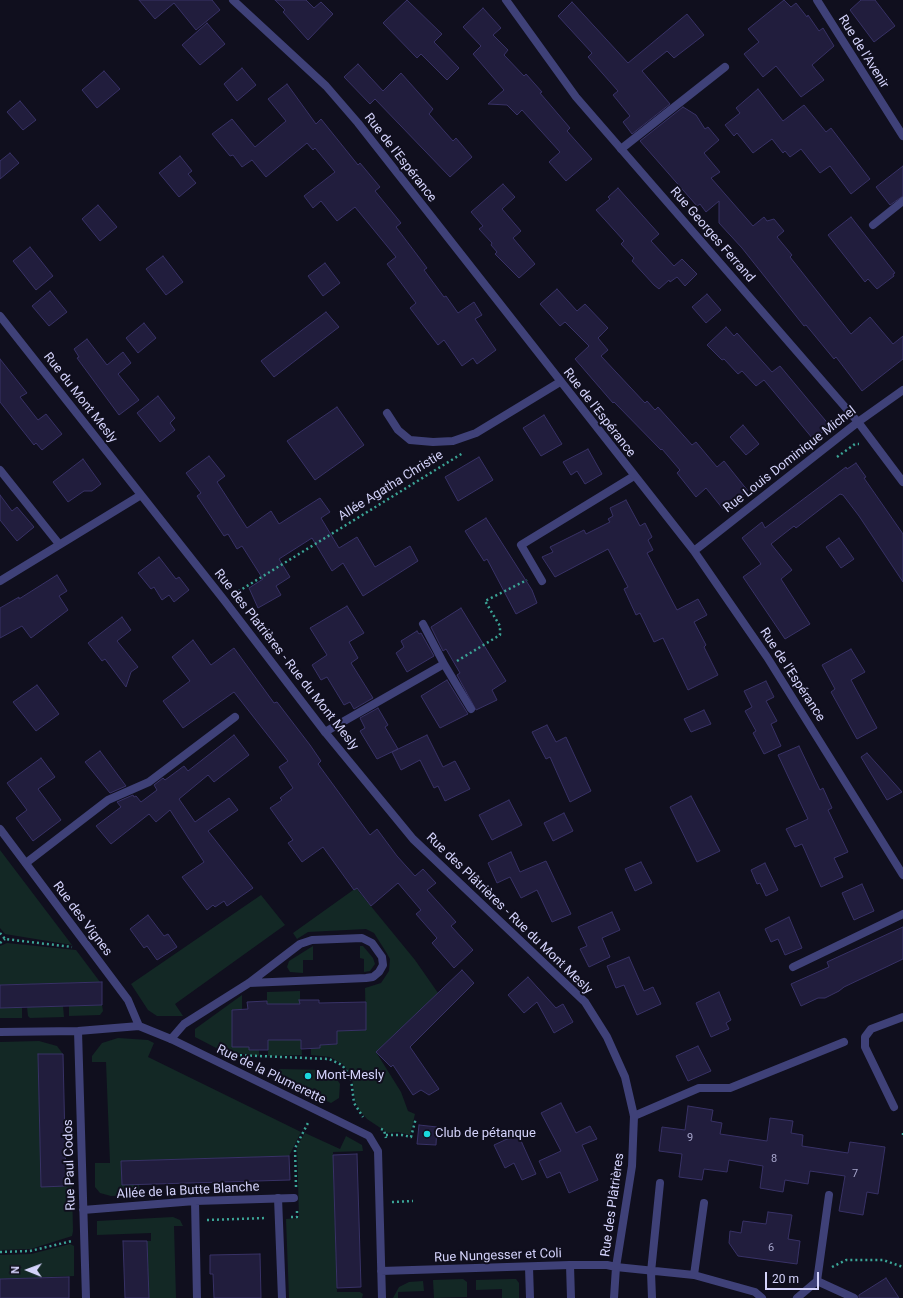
<!DOCTYPE html>
<meta charset="utf-8">
<style>
body{margin:0}
#map{position:relative;width:903px;height:1298px;overflow:hidden;background:#100f1e;font-family:Roboto,sans-serif}
canvas{display:block}
.north{position:absolute;left:8px;top:1250px;width:40px;height:40px;-webkit-text-stroke:3px #100f1e;paint-order:stroke;rotate:271deg;font-size:11px;font-weight:700;line-height:16px;text-align:center;color:#d3d2fa}
.north::after{content:'';display:block;margin:auto;width:14px;height:18px;background:#d3d2fa;clip-path:polygon(50% 0,100% 100%,50% 72%,0 100%)}
.scale{position:absolute;left:765px;top:1272px;width:54px;height:18px;box-sizing:border-box;border:2px solid #d3d2fa;border-top:0;padding-left:5px;font-size:12px;line-height:14px;white-space:nowrap;color:#d3d2fa;-webkit-text-stroke:3px #100f1e;paint-order:stroke}
</style>
<div id="map">
<canvas width="903" height="1298"></canvas>
<div class="north">N</div>
<div class="scale">20 m</div>
</div>
<script>
const g = document.querySelector('canvas').getContext('2d');
g.lineJoin = 'round';
function fillPath(path, color) {
  g.fillStyle = color;
  g.fill(path, 'evenodd');
}
function toPath(rows) {
  const path = new Path2D();
  for (const r of rows) {
    path.moveTo(r[0], r[1]);
    for (let i = 2; i < r.length; i += 2) path.lineTo(r[i], r[i + 1]);
  }
  return path;
}
function strokePath(path, color, width, dash) {
  g.strokeStyle = color;
  g.lineWidth = width;
  g.lineCap = dash ? 'butt' : 'round';
  g.setLineDash(dash || []);
  g.stroke(path);
}
function write(font, color, halo, rows, align = 'center') {
  g.font = font + ' Roboto,sans-serif';
  g.lineWidth = 4;
  g.setLineDash([]);
  g.textBaseline = 'middle';
  g.strokeStyle = halo;
  g.fillStyle = color;
  for (const [text, x, y, turn = 0] of rows) {
    g.save();
    g.translate(x, y);
    g.rotate((+turn || 0) * Math.PI / 180);
    g.textAlign = isNaN(turn) ? turn : align;
    if (halo) g.strokeText(text, 0, 0);
    g.fillText(text, 0, 0);
    g.restore();
  }
}
fillPath(toPath([
 [0,850,72,945,5,934,0,928],
 [356,888,415,960,438,993,376,1052,401,1092,408,1111,415,1114,410,1135,398,1132,388,1133,367,1119,360,1111,355,1101,352,1077,344,1065,330,1057,311,1055,311,1048,320,1048,320,1045,337,1044,337,1031,366,1030,365,988,381,983,389,971,390,959,386,952,374,933,366,929,308,932,297,939,293,933],
 [261,895,285,925,175,1004,183,1016,157,1016,148,1010,131,984],
 [7,943,76,950,100,982,0,985,0,946],
 [313,946,313,960,303,960,303,973,290,972,287,967,289,961],
 [360,946,363,946,373,958,375,964,370,971,364,972,364,959,360,958],
 [300,991,300,1004,267,1004,267,992],
 [242,995,242,1009,232,1010,232,1047,249,1047,249,1050,259,1050,259,1056,222,1051,195,1037,195,1029],
 [102,1005,103,1011,100,1015,69,1016,69,1006],
 [63,1006,64,1017,30,1018,28,1016,27,1007],
 [22,1007,22,1018,0,1018,0,1008],
 [118,1038,148,1040,154,1043,148,1057,301,1132,289,1156,121,1161,122,1184,139,1184,140,1195,111,1196,100,1193,95,1187,95,1163,110,1163,106,1062,92,1062,92,1056,102,1043],
 [268,1040,301,1040,302,1055,268,1056],
 [39,1041,57,1046,63,1054,38,1054,41,1186,72,1186,73,1231,72,1236,31,1249,0,1250,0,1042],
 [281,1069,326,1070,332,1072,340,1084,339,1098,331,1103,273,1077,271,1072],
 [305,1133,340,1149,346,1136,362,1145,363,1151,333,1152,333,1155,337,1292,360,1292,363,1294,362,1298,289,1298,286,1219,299,1218,297,1146],
 [173,1217,180,1220,183,1226,174,1226,176,1298,149,1298,147,1241,151,1241,151,1233,97,1235,97,1221],
 [70,1244,74,1246,74,1276,0,1279,0,1255,31,1254],
 [463,1279,467,1282,467,1297,434,1298,433,1280],
 [512,1279,516,1279,519,1283,519,1298,502,1298,502,1289,476,1290,476,1280],
 [423,1281,424,1291,398,1292,398,1298,393,1298,399,1287,409,1282]
]), '#132825');
const building = toPath([
 [139,0,212,0,220,10,196,30,174,3,155,19,139,0],
 [275,0,306,0,314,8,321,2,333,14,308,40,283,12,285,10,275,0],
 [407,0,442,34,434,42,459,68,447,80,421,54,417,58,383,23,407,0],
 [784,0,791,7,796,3,807,17,808,15,819,31,823,28,834,46,812,65,824,80,801,97,776,66,763,77,744,54,759,42,748,29,784,0],
 [861,0,875,0,895,26,874,42,850,10,861,0],
 [572,2,628,63,687,14,704,35,674,58,667,51,642,71,670,104,632,134,623,122,630,116,613,95,618,91,588,57,592,53,558,16,572,2],
 [483,8,501,28,493,35,508,50,504,55,524,76,526,74,542,92,540,93,570,128,567,131,592,159,566,181,549,162,560,152,522,110,517,115,507,105,488,104,504,90,473,54,481,46,463,27,483,8],
 [207,23,225,44,200,65,182,45,207,23],
 [358,64,383,91,401,73,433,109,429,114,453,141,456,138,472,157,450,177,375,99,370,104,344,77,358,64],
 [242,68,256,85,237,101,224,84,242,68],
 [104,71,120,89,97,108,82,90,104,71],
 [287,84,316,124,321,119,358,165,360,163,380,187,375,191,401,223,396,227,427,268,424,270,444,297,446,296,458,313,474,302,482,315,475,319,496,350,477,364,473,358,462,366,444,340,438,345,410,308,416,303,387,264,396,257,355,207,337,221,321,201,313,208,304,196,335,172,315,148,313,150,307,143,266,177,252,160,242,167,233,155,230,156,212,134,232,119,255,147,286,121,268,99,287,84],
 [758,89,783,121,804,105,826,132,831,128,870,179,851,194,830,166,820,173,801,149,790,157,785,151,783,153,772,139,753,153,737,133,734,136,725,125,740,113,736,108,758,89],
 [20,101,36,120,23,130,7,112,20,101],
 [683,107,696,115,705,129,708,127,719,140,704,153,720,172,711,178,753,226,764,217,767,221,774,219,784,231,777,237,792,255,790,257,851,334,870,317,893,344,903,336,903,359,862,391,836,357,834,359,806,325,804,326,742,248,719,223,719,201,706,212,700,204,697,206,640,141,683,107],
 [10,153,19,163,0,179,0,161,10,153],
 [180,156,192,171,188,174,196,183,179,197,159,173,180,156],
 [903,166,903,196,890,205,876,187,903,166],
 [503,184,515,197,502,209,521,231,513,238,535,264,519,278,495,254,497,252,491,245,492,243,479,229,483,226,471,212,503,184],
 [618,188,659,234,651,241,674,266,682,259,697,274,685,286,677,277,670,282,669,280,659,289,654,285,632,261,634,258,621,244,624,241,596,210,610,199,608,197,618,188],
 [98,205,117,227,100,241,82,219,98,205],
 [851,217,895,273,893,274,894,276,877,289,868,279,865,282,828,235,851,217],
 [30,247,53,276,36,290,13,261,30,247],
 [163,256,183,282,166,295,146,269,163,256],
 [325,263,340,283,323,296,308,276,325,263],
 [557,289,577,311,585,304,608,328,598,338,608,350,601,356,645,403,647,401,655,410,658,407,692,445,696,442,717,467,724,461,748,491,723,509,706,488,696,497,677,473,680,470,662,449,661,450,614,402,613,403,575,359,589,346,565,322,560,326,540,304,557,289],
 [50,291,67,312,49,326,32,306,50,291],
 [707,294,721,310,706,323,692,307,707,294],
 [326,312,339,327,274,377,261,361,326,312],
 [144,323,156,338,138,353,126,338,144,323],
 [726,327,734,336,737,333,772,372,780,366,830,426,813,439,764,380,756,386,742,371,738,374,724,359,722,360,707,345,726,327],
 [87,339,107,365,123,352,131,363,118,374,139,400,119,415,77,358,79,357,74,349,87,339],
 [0,359,27,393,20,397,38,420,46,414,62,434,42,450,36,443,34,445,0,402,0,359],
 [158,396,175,418,170,423,175,430,160,442,137,413,158,396],
 [337,407,364,445,315,480,287,441,337,407],
 [544,415,562,444,541,456,523,428,544,415],
 [743,425,759,444,746,455,730,437,743,425],
 [588,449,602,474,585,484,577,471,571,475,563,462,588,449],
 [209,456,225,476,217,482,247,528,271,511,279,524,320,498,330,512,321,518,339,548,357,537,375,567,410,546,418,561,363,596,343,563,332,571,312,538,279,559,290,577,276,586,281,595,258,608,249,588,263,579,242,546,237,549,228,534,224,536,197,496,201,493,186,473,209,456],
 [479,457,493,480,458,501,445,477,479,457],
 [83,459,101,484,92,491,84,491,68,502,53,482,83,459],
 [856,463,866,477,864,478,903,534,903,582,859,516,843,495,840,494,796,528,794,526,771,544,792,570,781,579,810,624,785,639,743,577,761,564,742,538,762,522,765,528,846,467,847,469,856,463],
 [0,495,12,511,17,507,34,527,17,541,0,520,0,495],
 [626,500,640,526,645,523,652,537,648,540,653,550,647,553,677,610,698,599,707,615,694,622,706,645,704,647,718,675,688,690,663,638,654,642,640,613,636,615,624,589,628,587,608,549,555,577,542,557,553,552,550,547,584,530,586,534,610,522,608,519,613,516,610,508,626,500],
 [486,518,532,590,537,603,516,614,487,559,484,561,465,531,486,518],
 [839,538,854,559,841,568,826,547,839,538],
 [159,557,176,579,179,577,189,590,174,602,169,595,162,600,154,587,151,589,138,573,159,557],
 [57,575,67,591,59,596,68,610,31,638,22,626,0,638,0,608,19,597,19,599,57,575],
 [347,606,364,633,349,642,358,658,351,663,373,698,354,709,350,702,344,705,327,677,321,680,312,665,327,655,310,628,347,606],
 [461,608,506,681,492,690,497,700,476,710,457,675,460,673,446,649,443,651,431,627,461,608],
 [122,617,131,630,117,641,138,667,131,672,126,687,105,659,102,661,88,643,122,617],
 [417,631,419,634,421,633,434,656,407,672,396,653,404,647,401,641,417,631],
 [193,640,211,665,234,648,274,703,277,702,310,745,321,761,318,764,370,835,377,829,397,856,415,876,423,869,436,883,427,890,456,922,451,926,473,950,454,968,432,943,437,938,416,914,421,910,398,883,371,906,357,888,354,890,323,847,302,862,288,843,293,840,270,808,282,800,280,798,293,788,279,767,288,761,234,692,183,728,163,701,190,681,172,657,193,640],
 [851,649,865,672,851,680,877,728,857,739,831,692,835,689,822,665,851,649],
 [447,680,468,714,440,728,421,696,447,680],
 [766,681,774,697,766,701,777,721,771,724,781,746,764,754,753,733,756,731,745,711,752,707,744,691,766,681],
 [37,685,59,714,36,731,13,702,37,685],
 [378,708,388,725,385,727,398,749,377,759,360,731,365,728,360,718,378,708],
 [704,710,711,724,691,732,684,719,704,710],
 [547,725,556,742,566,737,591,791,570,802,550,757,546,759,532,732,547,725],
 [234,735,249,755,214,782,208,775,179,799,195,822,229,798,238,810,208,831,253,888,227,906,224,901,215,907,213,905,207,910,182,877,204,862,170,810,156,822,149,814,111,844,96,826,121,807,117,802,133,795,134,797,136,796,141,802,157,790,154,785,163,778,165,780,184,766,188,771,234,735],
 [427,735,443,767,455,761,470,789,445,801,438,786,434,788,420,760,401,770,392,752,427,735],
 [799,746,820,790,823,788,832,808,828,810,848,852,834,858,843,877,821,887,802,844,795,847,786,829,808,819,778,755,799,746],
 [100,751,126,786,110,793,85,762,100,751],
 [867,753,902,792,887,800,861,757,867,753],
 [41,758,55,777,38,789,61,820,33,841,16,818,27,810,7,783,41,758],
 [691,796,720,851,697,862,670,807,691,796],
 [509,800,522,825,492,840,479,815,509,800],
 [564,813,573,831,553,841,544,823,564,813],
 [511,852,520,872,546,861,571,914,552,922,537,890,521,898,510,877,497,883,488,863,511,852],
 [641,862,652,883,635,891,625,869,641,862],
 [765,863,778,890,766,896,760,883,757,884,751,870,765,863],
 [862,884,874,911,854,920,842,893,862,884],
 [612,912,620,930,602,938,610,957,589,967,580,949,587,946,578,927,612,912],
 [148,915,164,936,168,934,177,947,157,960,147,946,144,948,130,929,148,915],
 [789,917,802,948,785,955,778,939,771,942,765,929,789,917],
 [903,927,903,959,844,987,839,991,825,998,818,998,801,1006,791,984,829,967,827,962,903,927],
 [629,957,644,991,653,987,661,1004,637,1015,624,985,616,988,607,966,629,957],
 [462,970,474,983,410,1047,439,1089,429,1095,421,1090,413,1095,393,1065,391,1067,376,1052,462,970],
 [528,977,556,1008,563,1004,573,1022,554,1033,537,1002,524,1013,508,995,528,977],
 [102,982,102,1005,0,1008,0,985,102,982],
 [719,992,731,1020,726,1023,729,1029,711,1037,696,1003,719,992],
 [299,1000,319,1000,319,1003,366,1002,366,1030,337,1031,337,1044,320,1045,320,1048,301,1049,301,1040,268,1040,268,1050,249,1050,249,1047,232,1047,232,1010,248,1009,247,1002,267,1001,267,1004,300,1004,299,1000],
 [698,1046,711,1071,688,1081,676,1056,698,1046],
 [38,1054,63,1054,66,1186,41,1187,38,1054],
 [561,1103,576,1133,590,1126,597,1139,582,1145,598,1180,569,1193,560,1172,547,1178,539,1161,561,1151,541,1113,561,1103],
 [688,1106,713,1110,711,1121,722,1123,720,1134,767,1141,770,1118,793,1121,791,1133,803,1135,802,1146,848,1153,850,1142,885,1147,878,1194,867,1192,863,1215,839,1211,845,1176,810,1171,808,1184,785,1180,783,1192,760,1188,763,1166,729,1160,727,1172,704,1169,702,1180,679,1177,682,1154,659,1151,662,1127,685,1130,688,1106],
 [419,1125,437,1127,436,1145,417,1144,419,1125],
 [518,1134,536,1174,522,1180,514,1163,505,1168,494,1145,518,1134],
 [357,1154,361,1287,337,1288,333,1155,357,1154],
 [289,1156,290,1180,122,1185,121,1161,289,1156],
 [768,1212,792,1215,788,1239,800,1241,797,1264,738,1256,729,1243,730,1231,741,1233,743,1221,766,1224,768,1212],
 [123,1241,147,1241,149,1298,125,1298,123,1241],
 [260,1254,261,1298,214,1298,213,1274,210,1274,210,1255,260,1254],
 [69,1277,69,1298,0,1298,0,1279,69,1277],
 [886,1278,899,1298,859,1298,859,1295,886,1278]
]);
fillPath(building, '#211d3d');
strokePath(building, '#383266', 1);
strokePath(toPath([
 [837,457,855,444,859,444],
 [234,594,463,453],
 [457,661,500,635,500,626,485,601,527,580],
 [0,933,5,939,72,947],
 [0,943,5,939],
 [235,1055,329,1059,342,1065,348,1073,351,1079,354,1103,363,1117],
 [381,1129,384,1130,386,1138],
 [903,1133,903,1135],
 [386,1135,402,1135,411,1137,416,1118],
 [296,1187,295,1148,309,1121],
 [392,1202,413,1201],
 [291,1217,297,1217,297,1210],
 [207,1220,266,1218],
 [0,1252,30,1251,72,1241],
 [832,1267,846,1260,883,1260,903,1267]
]), '#3ba496', 2.5, [2, 3]);
strokePath(toPath([
 [621,149,725,67],
 [873,225,903,201],
 [387,413,398,430,410,440,433,442,453,441,476,433,560,382],
 [542,581,521,545,634,476],
 [444,664,471,709],
 [325,732,444,664,423,624],
 [26,863,108,800,149,782,235,717],
 [793,967,903,914],
 [171,1039,184,1024,249,983,300,944,312,940,362,938,372,943,382,957,383,965,379,972,373,977,366,978,249,983],
 [894,1107,865,1047,865,1037,871,1029,903,1017],
 [634,1116,699,1088,730,1088,844,1042],
 [278,1198,282,1298],
 [570,1265,571,1298],
 [529,1267,530,1298],
 [616,1267,694,1275,704,1203],
 [694,1275,755,1292,762,1298],
 [817,1281,854,1298],
 [652,1298,651,1272,660,1183],
 [797,1298,817,1281,829,1195]
]), '#3f4178', 8);
strokePath(toPath([
 [233,0,326,86,358,123,694,551,767,657,903,875],
 [506,0,576,97,858,422,903,482],
 [817,0,903,136],
 [0,316,224,600,325,732,413,839,585,1002,607,1037,625,1077,634,1116,632,1166,616,1267,614,1298],
 [0,470,59,544],
 [694,551,858,422,903,390],
 [0,581,141,495],
 [0,829,128,1000,139,1026],
 [78,1031,86,1298],
 [0,1032,78,1031,139,1026,171,1039,369,1136,378,1151,382,1298],
 [195,1201,197,1298],
 [83,1210,195,1201,294,1198],
 [381,1271,570,1265,607,1265,616,1267]
]), '#3f4178', 8);
for (const [x, y, r, color] of [
 [308,1076,4,"#1ad8dd"],
 [427,1134,4,"#1ad8dd"]
]) {
  const dot = new Path2D();
  dot.arc(x, y, r, 0, 2 * Math.PI);
  g.fillStyle = color;
  g.fill(dot);
  strokePath(dot, '#100f1e', 1.5);
}
write('11px', '#a6a5cb', null, [
 ["9",690,1138],
 ["8",774,1159],
 ["7",855,1174],
 ["6",771,1248]
]);
write('13px', '#d3d2fa', '#100f1e', [
 ["Rue de l'Avenir",863,52,58],
 ["Rue de l'Espérance",400,158,52],
 ["Rue Georges Ferrand",712,235,49],
 ["Rue du Mont Mesly",80,398,52],
 ["Rue de l'Espérance",599,413,52],
 ["Rue Louis Dominique Michel",790,460,-38],
 ["Allée Agatha Christie",391,486,-32],
 ["Rue des Platrières - Rue du Mont Mesly",286,660,52],
 ["Rue de l'Espérance",792,675,57],
 ["Rue des Plâtrières - Rue du Mont Mesly",509,914,44],
 ["Rue des Vignes",82,919,53],
 ["Rue de la Plumerette",271,1075,26],
 ["Rue Paul Codos",70,1165,-92],
 ["Allée de la Butte Blanche",188,1191,-3],
 ["Rue des Plâtrières",613,1205,-82],
 ["Rue Nungesser et Coli",498,1256,-2]
]);
write('13px', '#d3d2fa', '#100f1e', [
 ["Mont-Mesly",316,1076],
 ["Club de pétanque",435,1134]
], 'left');
</script>
